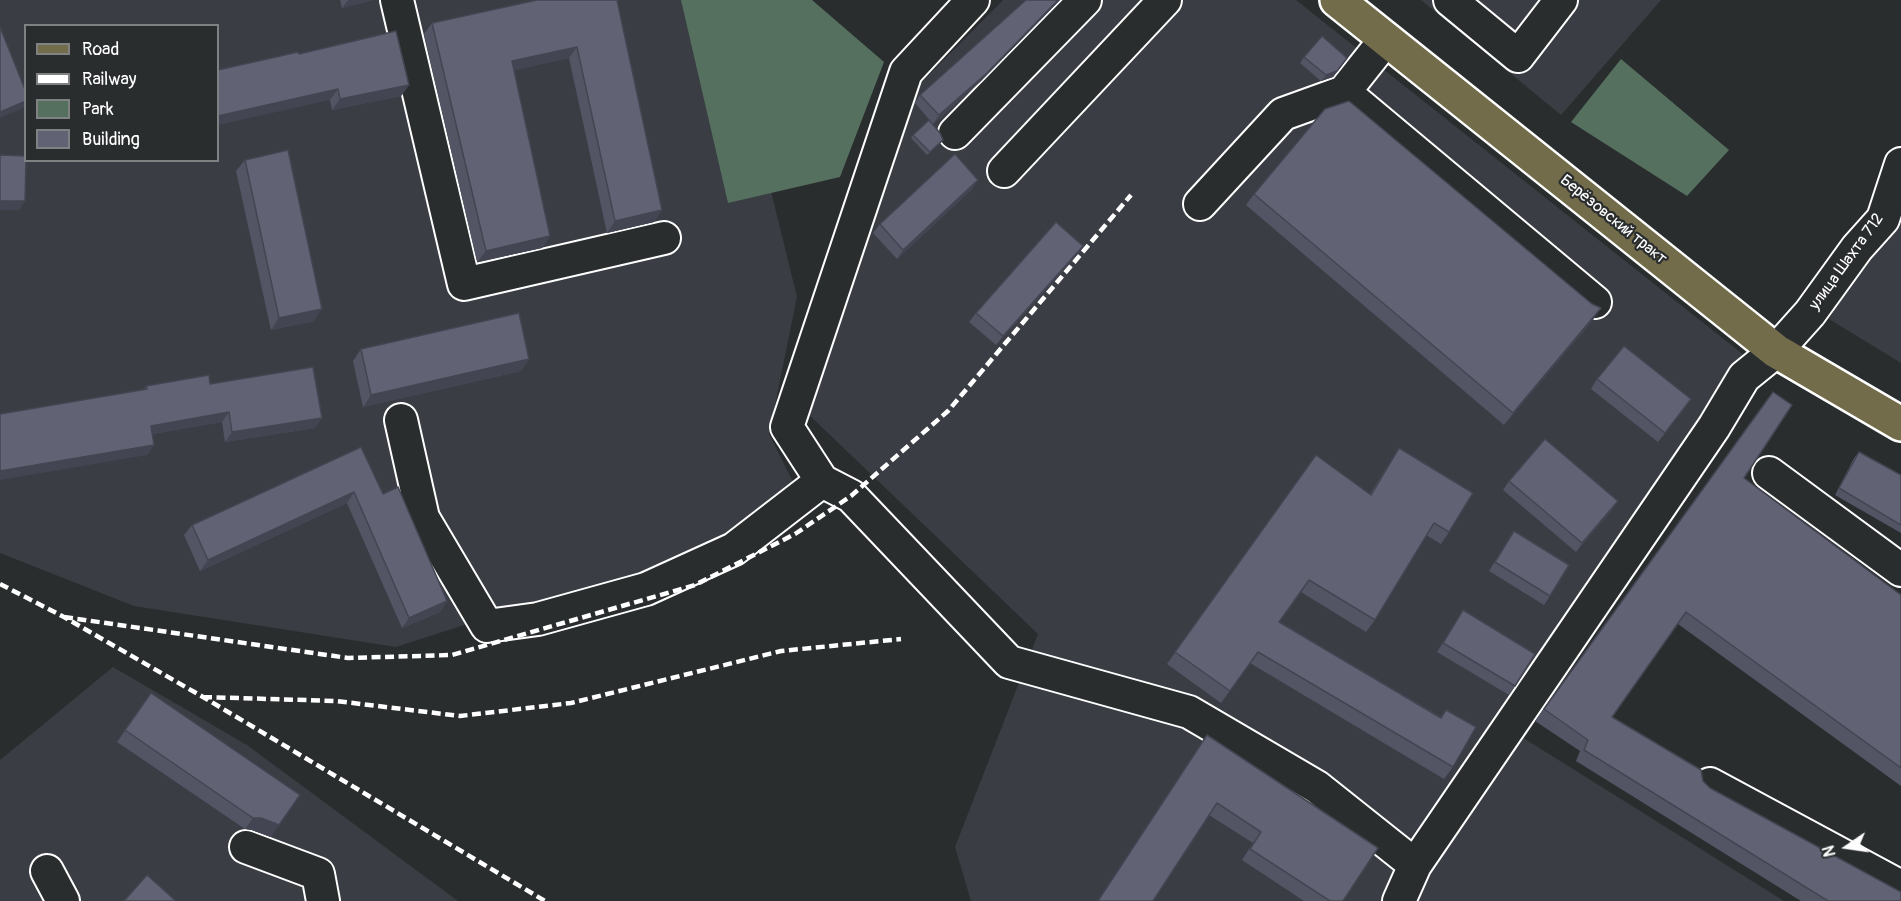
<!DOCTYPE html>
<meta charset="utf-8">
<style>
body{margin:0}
#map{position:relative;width:1901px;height:901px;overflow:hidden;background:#2a2d2e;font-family:Pangolin,sans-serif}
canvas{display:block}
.legend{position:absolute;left:24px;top:24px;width:195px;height:138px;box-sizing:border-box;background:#2a2d2e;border:2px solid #7f8182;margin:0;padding:8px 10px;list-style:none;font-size:18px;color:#fff}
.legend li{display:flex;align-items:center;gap:12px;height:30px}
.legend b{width:30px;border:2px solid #7f8182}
.north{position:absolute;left:1817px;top:817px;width:60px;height:60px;-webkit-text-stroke:4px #2a2d2e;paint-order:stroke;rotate:257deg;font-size:16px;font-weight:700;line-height:24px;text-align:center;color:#fff}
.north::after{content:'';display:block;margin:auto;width:21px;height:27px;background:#fff;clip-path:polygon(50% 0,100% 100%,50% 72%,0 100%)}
</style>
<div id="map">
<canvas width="1901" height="901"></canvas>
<ul class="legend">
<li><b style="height:8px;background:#736c4b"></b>Road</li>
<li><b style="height:8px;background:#fff"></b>Railway</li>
<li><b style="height:16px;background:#55705f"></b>Park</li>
<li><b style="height:16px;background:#616375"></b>Building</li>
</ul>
<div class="north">N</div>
</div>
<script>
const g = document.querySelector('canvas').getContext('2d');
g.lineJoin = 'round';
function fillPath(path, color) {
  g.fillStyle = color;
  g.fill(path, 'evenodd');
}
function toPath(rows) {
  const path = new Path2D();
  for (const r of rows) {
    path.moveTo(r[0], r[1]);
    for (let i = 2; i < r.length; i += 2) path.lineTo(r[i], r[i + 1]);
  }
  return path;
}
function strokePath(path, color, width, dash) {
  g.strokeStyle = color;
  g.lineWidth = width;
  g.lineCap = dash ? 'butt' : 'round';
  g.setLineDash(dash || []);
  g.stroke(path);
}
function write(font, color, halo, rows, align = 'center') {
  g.font = font + ' Pangolin,sans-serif';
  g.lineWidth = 4.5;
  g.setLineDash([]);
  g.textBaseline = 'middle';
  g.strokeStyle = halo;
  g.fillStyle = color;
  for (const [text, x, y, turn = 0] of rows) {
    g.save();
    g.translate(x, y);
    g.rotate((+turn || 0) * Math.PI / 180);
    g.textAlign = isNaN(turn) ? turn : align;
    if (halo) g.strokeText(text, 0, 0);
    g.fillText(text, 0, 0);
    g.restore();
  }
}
fillPath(toPath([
 [0,0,724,0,797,297,769,434,797,490,685,561,529,604,396,647,134,606,0,553],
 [26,26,218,26,218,160,26,160],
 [1003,0,1296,0,1759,367,1517,734,1784,901,971,901,955,847,1038,634,805,411,911,93],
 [1421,0,1661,0,1561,115],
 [1901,197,1901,363,1829,319],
 [113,667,247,745,458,901,0,901,0,760]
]), '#3a3d43');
fillPath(toPath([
 [681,0,812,0,884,62,840,177,728,203],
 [1621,59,1729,150,1687,196,1571,122]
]), '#55705f');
const minor = toPath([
 [397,0,464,284,664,238],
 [1450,0,1518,56,1561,0],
 [1386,39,1344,92,1595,302],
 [955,133,1085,0],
 [1004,171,1165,0],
 [1200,204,1283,114,1344,92],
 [401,420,423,518,487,626,538,619,646,589,734,549,822,481,787,427,906,72,973,0],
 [1769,473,1901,570],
 [822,481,851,496,1009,662,1189,712,1317,787,1415,865,1714,427,1744,377,1776,351,1810,313,1857,248,1883,219,1901,164],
 [1710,784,1901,887],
 [246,847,318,874,323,901],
 [47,871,63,901],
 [1399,901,1415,865]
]);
const major = toPath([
 [1337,0,1776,351,1901,424]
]);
strokePath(minor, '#fff', 36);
strokePath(major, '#fff', 38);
strokePath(minor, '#2a2d2e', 32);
strokePath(major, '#736c4b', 33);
strokePath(toPath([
 [0,584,64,617,203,697,545,901],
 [64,617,348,658,452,655,695,585,795,534,851,496,948,411,1131,195],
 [203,697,336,701,460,716,571,703,781,651,901,639]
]), '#fff', 4.5, [9, 4.5]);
fillPath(toPath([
 [340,0,373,0,342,8],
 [617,0,662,210,654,222,607,233,569,58,514,70,550,236,542,248,477,262,424,34,432,23],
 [1026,0,1060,0,981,81,933,124,915,103,920,95],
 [299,54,409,85,401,96,332,110,330,100],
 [1304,57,1343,64,1333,77,1321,81,1300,63],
 [913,135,943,140,927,155,911,138],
 [245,160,314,321,271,330,236,171],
 [978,180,972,189,897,259,873,233,880,224],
 [1254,194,1593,320,1504,425,1246,205],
 [1083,246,1077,255,996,345,969,322,976,313],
 [361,349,521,371,363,407,353,361],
 [1597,379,1685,408,1658,442,1591,389],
 [210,384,315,428,225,442,222,422,152,434,147,455,144,389,146,386],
 [1773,392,1744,478,1901,595,1901,786,1678,624,1612,717,1703,781,1710,788,1901,901,1801,901,1576,761,1580,751,1535,721],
 [361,447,383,494,447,601,440,612,402,628,347,503,200,571,184,535,192,525],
 [1399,448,1449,532,1441,544,1426,535,1375,620,1366,632,1301,592,1279,622,1441,717,1446,710,1453,767,1444,779,1250,663,1221,703,1167,664,1316,455,1370,494],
 [1859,452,1901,475,1901,533,1835,495,1854,458],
 [1509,481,1618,501,1612,510,1576,552,1503,490],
 [1514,531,1550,596,1544,605,1489,571],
 [1463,610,1515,686,1509,695,1437,652],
 [151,693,271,837,252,830,245,829,117,742],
 [1207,735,1343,901,1304,901,1242,860,1253,843,1209,815,1098,901]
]), '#535565');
fillPath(toPath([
 [348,0,373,0,342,8],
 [1058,0,1060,0,981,81,933,124,939,115],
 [577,47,569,58,504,73,512,61],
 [1343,64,1333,77,1321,81,1326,75],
 [409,85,401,96,332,110,340,99],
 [338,89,330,100,218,125,218,116],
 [26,101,26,105,23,108,0,118,0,112],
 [978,180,972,189,897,259,903,250],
 [0,201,25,201,19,210,0,210],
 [662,210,654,222,607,233,615,221],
 [550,236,542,248,477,262,486,251],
 [1083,246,1077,255,996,345,1003,336],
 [1601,308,1593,320,1504,425,1513,413],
 [322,309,314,321,271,330,279,318],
 [529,359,521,371,363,407,371,395],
 [229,412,222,422,143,436,151,426],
 [322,418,315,428,225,442,232,432],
 [154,445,147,455,0,480,0,471],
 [354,492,347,503,200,571,208,560],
 [1618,501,1612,510,1576,552,1582,543],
 [447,601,440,612,402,628,409,618],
 [253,818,261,818,279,825,271,837,252,830,245,829]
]), '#444552');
const building = toPath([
 [537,0,617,0,662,210,615,221,577,47,512,61,550,236,486,251,432,23,537,0],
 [1026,0,1058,0,987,73,939,115,920,95,1026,0],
 [0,27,26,92,26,101,0,112,0,27],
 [396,31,409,85,340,99,338,89,218,116,218,70,298,52,299,54,396,31],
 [1322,36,1347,58,1337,71,1326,75,1304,57,1322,36],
 [1349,101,1592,304,1601,308,1513,413,1254,194,1325,109,1349,101],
 [929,120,940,133,943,140,930,152,913,135,929,120],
 [288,150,322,309,279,318,245,160,288,150],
 [955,154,978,180,903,250,880,224,955,154],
 [0,155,26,156,26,160,25,201,0,201,0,155],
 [1056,222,1083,246,1003,336,976,313,1056,222],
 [519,313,529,359,371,395,361,349,519,313],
 [1624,346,1691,399,1665,433,1597,379,1624,346],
 [313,367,322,418,232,432,229,412,151,426,154,445,0,471,0,414,147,389,146,386,209,375,210,384,313,367],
 [1773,392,1792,405,1744,478,1901,595,1901,768,1686,612,1612,717,1701,770,1703,781,1710,788,1901,892,1901,901,1828,901,1584,750,1588,740,1544,709,1773,392],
 [1545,439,1618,501,1582,543,1509,481,1545,439],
 [361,447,383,494,398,487,447,601,409,618,354,492,208,560,192,525,361,447],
 [1399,448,1473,493,1449,532,1434,523,1375,620,1309,580,1279,622,1441,718,1446,710,1476,727,1453,767,1258,652,1230,691,1175,652,1316,455,1371,495,1399,448],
 [1859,452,1901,475,1901,525,1839,488,1859,452],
 [1514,531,1569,565,1550,596,1495,562,1514,531],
 [1463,610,1535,654,1515,686,1443,643,1463,610],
 [151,693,300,795,279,825,261,818,253,818,125,730,151,693],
 [1207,735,1378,848,1343,901,1330,901,1250,849,1261,832,1217,803,1153,901,1098,901,1207,735],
 [147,875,176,901,124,901,147,875]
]);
fillPath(building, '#616375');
strokePath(building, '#444552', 1.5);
write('16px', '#fff', '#2a2d2e', [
 ["Берёзовский тракт",1613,220,39],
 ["улица Шахта 712",1847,262,-54]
]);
</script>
